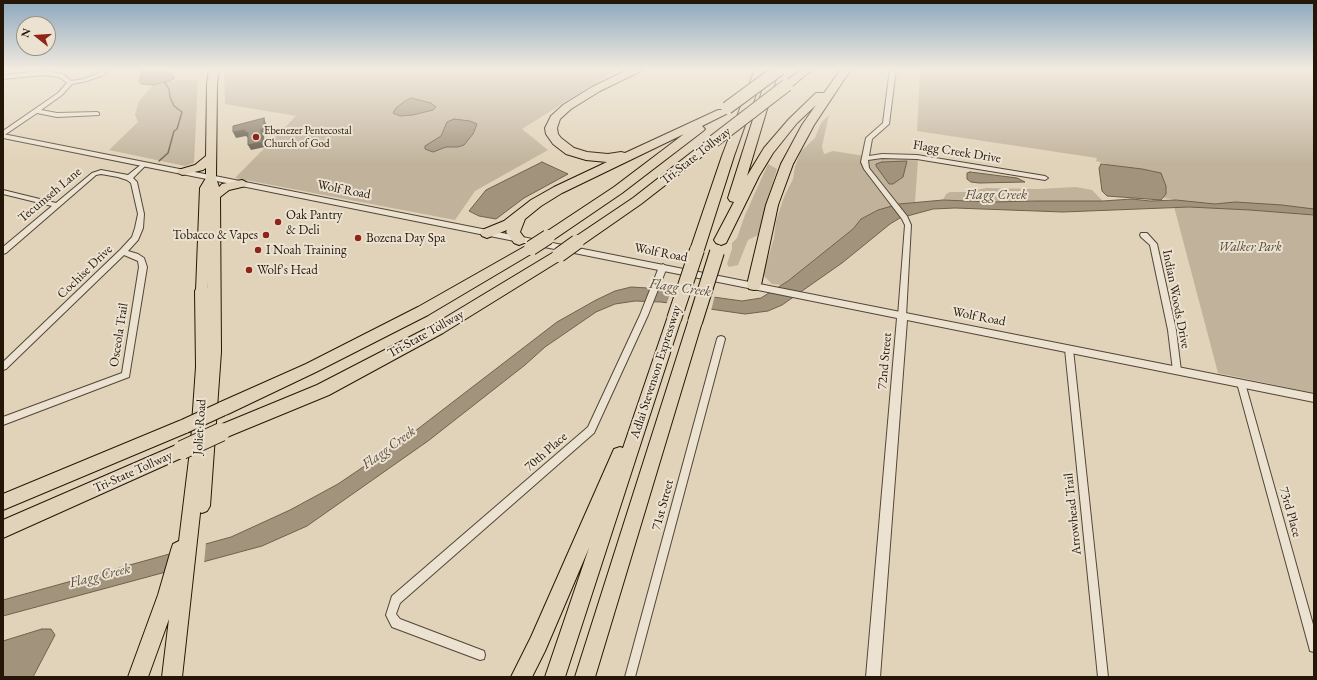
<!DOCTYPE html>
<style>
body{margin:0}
#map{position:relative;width:1317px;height:680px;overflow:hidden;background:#e1d3b9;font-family:"EB Garamond",serif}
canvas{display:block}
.frame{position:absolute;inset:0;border:4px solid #241707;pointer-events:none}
.north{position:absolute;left:16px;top:16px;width:40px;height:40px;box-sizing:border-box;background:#ece2d2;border:1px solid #9c9181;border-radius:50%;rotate:287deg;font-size:11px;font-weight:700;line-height:16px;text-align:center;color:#241707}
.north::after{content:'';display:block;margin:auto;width:14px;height:18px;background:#8f2418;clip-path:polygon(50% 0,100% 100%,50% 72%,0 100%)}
</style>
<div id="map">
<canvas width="1317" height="680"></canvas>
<div class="frame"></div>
<div class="north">N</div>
</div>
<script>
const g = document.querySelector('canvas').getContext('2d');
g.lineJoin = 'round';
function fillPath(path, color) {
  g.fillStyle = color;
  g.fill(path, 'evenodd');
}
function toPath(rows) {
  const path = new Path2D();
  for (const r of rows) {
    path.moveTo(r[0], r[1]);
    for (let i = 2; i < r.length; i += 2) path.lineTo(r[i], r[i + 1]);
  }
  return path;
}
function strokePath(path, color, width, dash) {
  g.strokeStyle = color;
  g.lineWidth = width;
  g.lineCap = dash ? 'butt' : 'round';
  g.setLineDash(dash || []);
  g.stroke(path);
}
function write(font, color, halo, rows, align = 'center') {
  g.font = font + ' "EB Garamond",serif';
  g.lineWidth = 4;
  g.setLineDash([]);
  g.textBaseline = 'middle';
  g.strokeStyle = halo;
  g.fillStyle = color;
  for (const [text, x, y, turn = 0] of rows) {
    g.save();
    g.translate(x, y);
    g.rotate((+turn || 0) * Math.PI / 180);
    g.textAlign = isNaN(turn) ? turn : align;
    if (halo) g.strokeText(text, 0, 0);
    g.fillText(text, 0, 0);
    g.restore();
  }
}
fillPath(toPath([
 [224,69,618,69,522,129,548,150,475,191,455,220,235,178,296,116,225,104],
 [920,69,1314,69,1314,393,1218,373,1172,199,1163,198,1166,194,1154,171,1110,165,1096,161,1097,158,917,131],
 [184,79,198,81,194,163,185,166,109,150,138,122,135,115,139,101,153,85],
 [829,115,822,146,824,154,833,151,878,158,918,160,915,202,899,204,878,210,861,219,853,229,788,281,781,285,772,284,763,275,774,238,776,221,784,197,793,179,795,167,801,151,815,138,821,123],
 [768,164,777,169,765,207,758,235,748,240,738,265,729,267,727,264,732,249,732,243,737,238,745,215],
 [1076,187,1092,190,1103,201,1037,201,991,202,943,200,946,194,950,192,964,192,987,188,1037,189]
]), '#c1b39b');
const water = toPath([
 [141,69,166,69,175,78,170,81,153,85,141,84,139,81,141,76,141,69],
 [411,98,431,103,436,107,433,110,413,115,400,116,393,113,396,108,405,101,411,98],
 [454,119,470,121,477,124,473,134,464,145,458,147,446,147,433,152,425,149,425,146,441,136,447,122,454,119],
 [542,162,568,174,524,198,496,219,479,216,469,211,486,190,542,162],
 [882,162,907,161,903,177,893,184,889,184,876,166,876,164,882,162],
 [1101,164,1142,169,1161,173,1166,186,1166,194,1161,200,1107,196,1102,191,1099,168,1101,164],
 [970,172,1017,178,1025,182,979,183,971,182,967,179,967,173,970,172],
 [1132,199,1150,201,1176,200,1215,204,1235,202,1282,205,1314,209,1314,215,1250,210,1189,207,1063,212,955,208,933,209,900,218,890,224,842,263,782,305,768,311,745,314,661,302,635,301,615,304,596,312,545,347,525,365,428,441,307,526,262,546,3,616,3,600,231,537,290,510,338,484,406,438,557,322,596,300,615,291,631,287,648,288,742,301,761,298,788,281,853,229,861,219,878,210,899,204,943,200,991,202,1037,201,1103,201,1132,199],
 [42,629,51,629,55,635,33,677,3,677,3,641,42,629]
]);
fillPath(water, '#a1937c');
strokePath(water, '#6f614d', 1);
fillPath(toPath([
 [672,289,715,295,711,311,666,305],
 [206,542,204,564,168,574,174,551]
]), '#e1d3b9');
strokePath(toPath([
 [159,161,168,153,174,131,177,129,182,112,174,106,170,97,169,89,164,82]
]), '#6f614d', 1.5);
const minor = toPath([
 [105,69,111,69,103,75,87,81,72,84,62,95,41,110,57,113,97,112,99,113,99,115,57,117,37,113,3,136,3,131,58,93,67,83,59,77,43,75,3,79,3,75,43,71,63,74,71,81,84,79,99,73,105,69],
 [890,69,896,69,889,124,872,139,869,156,882,154,917,155,1045,176,1048,178,1045,180,917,159,882,158,868,160,869,168,907,216,911,225,906,316,902,319,898,316,905,225,902,219,864,169,861,162,866,138,883,123,890,69],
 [143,163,146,165,133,178,137,182,144,214,143,228,138,240,128,251,138,254,144,258,147,267,129,377,3,425,3,417,122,373,139,267,138,261,124,255,6,369,3,370,3,362,120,250,132,237,135,228,138,214,131,183,127,180,118,177,101,174,96,175,6,253,3,254,3,247,52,206,3,194,3,190,56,203,92,173,101,170,128,175,143,163],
 [1141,233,1147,233,1157,244,1176,330,1181,371,1180,373,1177,374,1174,373,1173,371,1168,330,1150,245,1141,237,1140,235,1141,233],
 [663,264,667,267,648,315,594,433,400,603,396,614,400,619,484,651,485,655,484,659,480,660,392,627,386,615,392,596,588,427,640,315,659,267,663,264],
 [721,336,724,337,725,339,635,677,625,677,717,339,718,337,721,336],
 [1069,346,1072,347,1073,349,1108,677,1098,677,1065,349,1066,347,1069,346],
 [1241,380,1244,381,1245,383,1314,628,1314,652,1310,651,1309,647,1237,383,1238,381,1241,380]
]);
const tertiary = toPath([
 [3,134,1314,394,1314,402,907,320,880,677,866,677,897,318,3,138,3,134]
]);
const primary = toPath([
 [209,69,219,69,217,84,216,178,219,187,222,184,242,180,246,182,247,184,246,186,229,190,220,197,221,352,210,506,207,511,202,513,197,511,194,506,207,352,208,280,208,291,206,294,202,296,198,294,196,291,200,188,206,178,206,168,203,170,182,175,177,172,178,170,195,165,206,156,207,84,209,69]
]);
const motorway = toPath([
 [629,69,642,69,641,71,600,91,571,109,560,119,557,128,558,134,561,138,574,148,587,152,608,154,621,152,625,153,718,110,726,110,728,112,726,114,702,126,705,129,703,131,622,193,553,240,548,242,543,240,541,237,543,234,614,187,684,134,562,193,541,206,525,219,520,232,526,240,524,243,519,245,514,243,506,232,507,230,487,238,482,236,480,233,482,230,504,221,531,200,554,187,607,162,586,160,566,154,553,144,546,134,545,128,551,116,563,105,592,87,629,69],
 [755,69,765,69,734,156,704,250,702,253,697,255,692,253,690,250,722,156,755,69],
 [769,69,779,69,747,176,764,148,789,119,816,93,824,93,841,69,851,69,814,125,793,164,778,205,761,285,759,289,754,290,749,289,747,285,766,205,781,164,802,125,816,105,797,123,773,153,759,176,726,243,721,245,716,243,714,240,734,202,730,201,728,198,769,69],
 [802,69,813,69,791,87,783,87,782,85,783,83,802,69],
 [714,137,718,138,720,141,718,144,641,204,582,245,577,247,572,245,570,242,572,239,633,198,710,138,714,137],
 [531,243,536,245,538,248,536,251,428,315,316,372,228,414,222,416,216,414,214,409,216,404,306,364,418,307,531,243],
 [559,250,564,252,566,255,564,258,443,333,329,395,227,437,221,439,215,437,213,432,215,427,317,385,433,325,554,252,559,250],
 [202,286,207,287,209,291,212,367,206,459,182,677,162,677,169,619,148,677,128,677,158,595,171,550,173,544,179,541,190,451,188,455,3,538,3,520,176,445,182,443,188,445,190,450,192,429,191,431,3,510,3,494,179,421,185,419,191,421,192,424,196,367,195,291,197,287,202,286],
 [674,313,679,315,681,319,565,677,545,677,589,548,545,651,532,677,511,677,531,637,614,449,620,447,623,448,667,319,669,315,674,313],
 [695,316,700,318,702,322,595,677,575,677,688,322,690,318,695,316]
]);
strokePath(minor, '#534634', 2);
strokePath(tertiary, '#534634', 2);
strokePath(primary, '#241707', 2);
strokePath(motorway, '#241707', 2);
fillPath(minor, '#ece2d2');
fillPath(tertiary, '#ece2d2');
fillPath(primary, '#e1d3b9');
fillPath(motorway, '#e1d3b9');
const motorwayBridgeFar2 = toPath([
 [727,108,780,69],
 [714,141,787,85]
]);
const motorwayBridgeFar1 = toPath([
 [531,248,548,237],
 [559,255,577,242],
 [674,319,697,250],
 [695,322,717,252],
 [185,426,222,409]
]);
const motorwayBridge = toPath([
 [182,450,221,432]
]);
strokePath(motorwayBridgeFar2, '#241707', 14, []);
strokePath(motorwayBridgeFar1, '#241707', 16, []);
strokePath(motorwayBridge, '#241707', 20, []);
strokePath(motorwayBridgeFar2, '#e1d3b9', 12);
strokePath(motorwayBridgeFar1, '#e1d3b9', 14);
strokePath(motorwayBridge, '#e1d3b9', 18);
fillPath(toPath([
 [264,118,266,124,267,134,264,135,265,147,251,150,248,145],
 [245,130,248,132,248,138,246,136,236,138,233,132]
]), '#5e5546');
const building = toPath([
 [264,118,264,129,261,129,262,142,248,145,248,132,245,133,245,130,233,132,233,126,264,118]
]);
fillPath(building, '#867964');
strokePath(building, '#5e5546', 1);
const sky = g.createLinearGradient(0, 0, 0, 164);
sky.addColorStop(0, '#8ba7bd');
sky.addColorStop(0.42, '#f2ebe0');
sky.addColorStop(1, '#f2ebe000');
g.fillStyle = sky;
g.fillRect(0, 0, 1317, 164);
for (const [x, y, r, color] of [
 [256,137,4,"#8f2418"],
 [278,222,4,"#8f2418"],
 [266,235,4,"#8f2418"],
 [358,238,4,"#8f2418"],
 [258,250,4,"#8f2418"],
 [249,270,4,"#8f2418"]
]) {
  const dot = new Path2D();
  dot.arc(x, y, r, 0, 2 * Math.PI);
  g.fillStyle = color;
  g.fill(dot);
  strokePath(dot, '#ece2d2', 1.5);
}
write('11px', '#241707', '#ece2d2', [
 ["Ebenezer Pentecostal",264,131],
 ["Church of God",264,144]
], 'left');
write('13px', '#241707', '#ece2d2', [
 ["Flagg Creek Drive",957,152,9],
 ["Tri-State Tollway",696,156,-38],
 ["Wolf Road",344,190,11],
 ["Tecumseh Lane",50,195,-40],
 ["Wolf Road",661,253,11],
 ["Cochise Drive",85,272,-44],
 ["Indian Woods Drive",1176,299,79],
 ["Wolf Road",979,317,11],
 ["Tri-State Tollway",426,334,-29],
 ["Osceola Trail",119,335,-81],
 ["72nd Street",885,361,-85],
 ["Adlai Stevenson Expressway",656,372,-72],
 ["Joliet Road",200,427,-86],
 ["70th Place",546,452,-41],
 ["Tri-State Tollway",133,472,-24],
 ["71st Street",663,505,-75],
 ["73rd Place",1290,512,74],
 ["Arrowhead Trail",1073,514,-96]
]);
write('13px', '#241707', '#ece2d2', [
 ["Oak Pantry",286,215],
 ["& Deli",286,230],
 ["Tobacco & Vapes",258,235,"right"],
 ["Bozena Day Spa",366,238],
 ["I Noah Training",266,250],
 ["Wolf's Head",257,270]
], 'left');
write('italic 13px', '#534633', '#ece2d2', [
 ["Walker Park",1250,247]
]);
write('italic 14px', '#564936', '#ece2d2', [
 ["Flagg Creek",996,195],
 ["Flagg Creek",680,288,8],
 ["Flagg Creek",389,448,-36],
 ["Flagg Creek",100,576,-14]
]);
</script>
